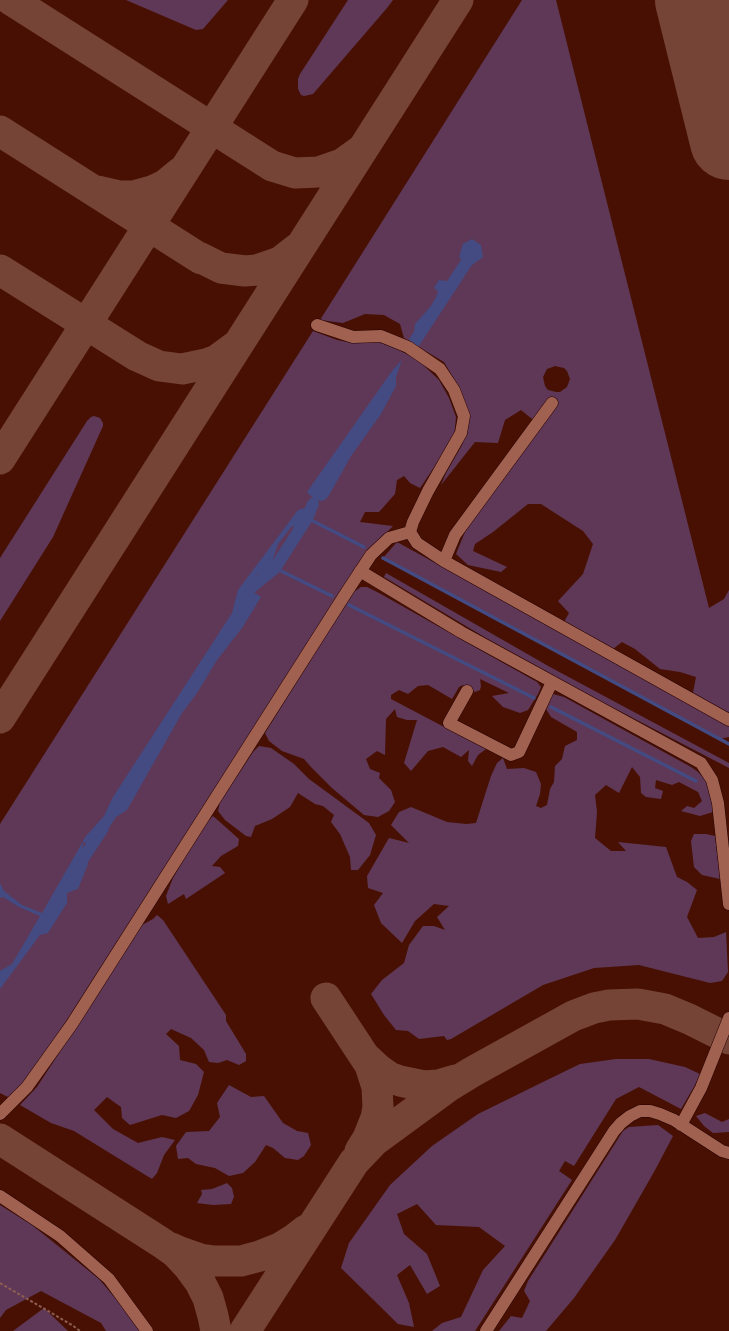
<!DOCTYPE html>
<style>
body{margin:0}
canvas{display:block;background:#481002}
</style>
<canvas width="729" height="1331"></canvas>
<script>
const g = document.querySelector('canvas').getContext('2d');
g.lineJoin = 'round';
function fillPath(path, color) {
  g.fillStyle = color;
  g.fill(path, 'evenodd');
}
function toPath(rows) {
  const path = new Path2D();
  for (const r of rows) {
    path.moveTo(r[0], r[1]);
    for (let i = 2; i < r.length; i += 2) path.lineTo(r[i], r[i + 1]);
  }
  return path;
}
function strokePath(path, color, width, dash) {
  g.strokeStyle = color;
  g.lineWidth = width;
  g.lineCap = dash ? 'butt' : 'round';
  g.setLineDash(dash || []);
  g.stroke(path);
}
fillPath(toPath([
 [126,0,228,0,203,29,196,30],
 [348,0,393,0,387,8,313,94,304,96,301,95,298,89,298,79,300,74],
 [522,0,556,0,709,608,724,599,729,590,729,737,719,739,383,558,397,542,691,703,696,677,680,672,660,669,635,649,622,642,613,649,564,622,569,613,558,601,583,574,593,544,583,531,541,504,528,504,493,532,475,544,473,551,507,567,501,572,468,565,456,554,465,532,537,423,521,410,505,420,498,443,475,442,441,485,446,473,462,445,469,421,462,393,444,362,404,338,400,324,384,315,365,314,343,323,320,320],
 [555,366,564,368,567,371,570,379,567,387,560,392,556,392,548,390,545,386,543,377,547,369],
 [313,331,337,340,353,343,378,342,395,348,418,360,439,380,449,398,456,417,454,438,420,488,410,483,404,476,397,480,395,494,379,512,365,512,360,522,393,526,382,537,284,680,47,1051,21,1087,10,1098,0,1093,0,824],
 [94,416,100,418,103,423,103,426,53,537,0,621,0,558,87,421,91,417],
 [386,573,550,667,729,763,729,768,604,703,486,638,384,577],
 [361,587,367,587,379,593,537,682,541,687,538,694,528,710,520,713,503,707,492,696,509,693,480,679,481,686,480,690,475,692,463,685,459,687,452,699,428,685,418,686,408,694,399,690,391,695,391,699,486,749,478,755,472,766,468,761,469,750,461,757,443,747,428,751,411,771,404,763,417,720,407,720,397,717,395,709,386,719,385,755,377,751,366,759,370,769,380,773,379,778,391,790,395,802,389,811,378,817,364,815,332,788,311,767,304,759,282,751,269,741,265,733,352,593],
 [553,694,564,697,691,767,698,772,707,781,710,791,713,812,700,816,681,811,687,806,694,808,702,801,698,792,679,782,672,785,656,780,655,788,663,791,661,799,646,797,641,793,640,777,632,767,619,793,606,785,595,795,597,812,595,838,611,851,626,851,618,842,666,847,677,877,687,882,697,890,687,917,698,938,714,937,726,932,728,972,722,981,710,983,639,965,594,968,543,985,451,1039,447,1040,444,1036,419,1039,408,1031,396,1030,384,1015,371,994,382,980,404,963,409,945,423,926,434,926,445,930,437,917,449,906,434,904,415,921,402,943,381,923,374,905,383,893,368,888,367,876,389,838,409,843,391,825,399,812,411,807,447,822,466,824,476,823,491,776,497,763,503,758,507,769,524,768,536,772,541,784,540,794,536,806,541,808,547,805,550,789,554,782,555,766,562,759,565,746,577,740,577,732,551,717,546,709,548,700],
 [259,746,271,748,294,764,309,779,369,823,376,835,370,855,358,870,351,870,350,857,340,834,331,822,334,815,323,806,315,804,298,793,290,807,272,819,255,826,251,837,246,836,225,820,218,811,220,802,253,752],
 [213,816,239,839,238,846,221,856,212,866,220,867,225,873,186,899,184,894,168,904,166,896,173,878,204,825],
 [694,834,706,834,715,836,720,879,702,875,694,867,691,841],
 [157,915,163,920,226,1015,226,1021,246,1054,246,1061,239,1065,227,1060,218,1063,209,1062,204,1050,191,1038,171,1029,166,1034,179,1046,180,1060,196,1064,204,1072,198,1095,189,1111,176,1118,162,1115,130,1125,122,1118,121,1107,107,1097,94,1110,113,1129,138,1143,162,1137,175,1140,164,1155,157,1173,152,1179,74,1131,51,1123,20,1105,37,1087,142,925,153,919],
 [616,1059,649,1059,685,1067,700,1074,695,1085,681,1109,639,1087,616,1099,574,1166,565,1161,559,1171,572,1180,475,1331,432,1331,442,1323,461,1317,483,1270,505,1246,479,1227,436,1225,417,1204,397,1214,404,1234,427,1254,440,1286,427,1294,410,1265,397,1275,409,1303,414,1327,398,1324,341,1268,349,1243,390,1185,432,1146,478,1114,545,1081,580,1064],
 [229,1085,251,1097,264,1096,283,1123,297,1131,308,1133,311,1145,304,1156,298,1160,285,1158,273,1148,266,1145,255,1162,243,1173,229,1176,215,1168,196,1164,188,1158,178,1159,176,1146,186,1132,209,1131,220,1117,217,1103],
 [705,1113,722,1122,729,1119,729,1132,713,1133,704,1126,696,1116],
 [658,1125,673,1136,654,1172,615,1240,574,1298,546,1331,499,1331,511,1316,522,1318,530,1301,524,1291,528,1281,623,1131,629,1127],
 [227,1183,232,1188,234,1197,231,1204,213,1205,197,1203,202,1194,201,1190,212,1189],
 [0,1205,32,1225,99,1279,143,1331,106,1331,101,1323,41,1291,6,1310,0,1318],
 [44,1308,68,1331,13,1331]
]), '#5f3857');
fillPath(toPath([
 [472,239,481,245,483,257,464,271,457,288,445,303,439,305,431,314,426,325,418,336,414,334,415,324,431,306,436,297,438,291,434,288,439,280,447,281,451,285,456,286,466,263,459,257,463,244],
 [402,360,396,377,396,386,381,414,351,456,328,497,323,501,316,500,307,518,301,526,295,528,292,526,278,544,272,563,275,568,257,574,249,589,261,597,242,628,217,660,197,693,182,713,127,810,116,817,99,843,96,841,83,843,82,856,88,864,78,889,67,893,67,903,48,933,40,935,0,989,0,971,12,964,40,916,19,907,3,897,0,898,0,883,4,891,22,905,42,913,86,836,104,816,113,797,232,613,238,590,298,510,305,508,312,501,313,498,307,492,392,371]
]), '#434b82');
strokePath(toPath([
 [307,518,364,547],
 [383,558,729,744],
 [275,568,332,596],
 [349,605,534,698],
 [551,707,696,781]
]), '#434b82', 3.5);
strokePath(toPath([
 [415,341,466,263],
 [241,603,249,589,275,568,307,518,313,504],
 [75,871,103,828]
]), '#434b82', 12);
strokePath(toPath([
 [11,0,272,166,295,173,319,172,342,164,360,151],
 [0,131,201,259],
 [98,191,120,196,134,196,152,191,165,185,181,172],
 [199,257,221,268,245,271,257,270,280,262,298,248],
 [0,270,137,356,159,366,182,369,206,364,217,360,236,346],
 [0,459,293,0],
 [0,718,458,0],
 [326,998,370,1065,377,1087,378,1107,376,1118,368,1138,360,1151],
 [364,1056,378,1069,389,1077,400,1081,424,1086,438,1085,455,1080],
 [0,1139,162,1243,176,1253,189,1267,200,1282,208,1298,213,1316,216,1331],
 [171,1248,180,1252,200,1259,214,1261,241,1261,260,1256,280,1248,293,1240,306,1230],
 [245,1331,354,1162,374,1141,449,1086,472,1072,573,1016,594,1008,609,1005,638,1004,665,1009,689,1019,729,1039]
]), '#764436', 31);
strokePath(toPath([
 [694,0,729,141]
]), '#764436', 78);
const minor = toPath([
 [410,532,417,543,444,561,729,720],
 [444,561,455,535,552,403],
 [360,571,461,632,701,763,712,780,718,803,729,904],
 [467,691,449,723,511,755,519,752,552,682],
 [0,1114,27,1087,72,1024,346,593,371,555,389,538,410,532,413,522,428,491,461,433,464,416,454,390,440,369,408,347,381,336,353,337,317,325],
 [681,1125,701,1088,729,1018],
 [0,1196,60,1236,109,1279,147,1331],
 [486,1331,614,1131,621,1123,630,1116,640,1111,650,1111,660,1114,674,1120,722,1151,729,1153]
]);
strokePath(minor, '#260000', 13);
strokePath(toPath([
 [0,1283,72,1325,80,1331]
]), '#8e5e52', 2, [3, 2]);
strokePath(minor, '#a16150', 12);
</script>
